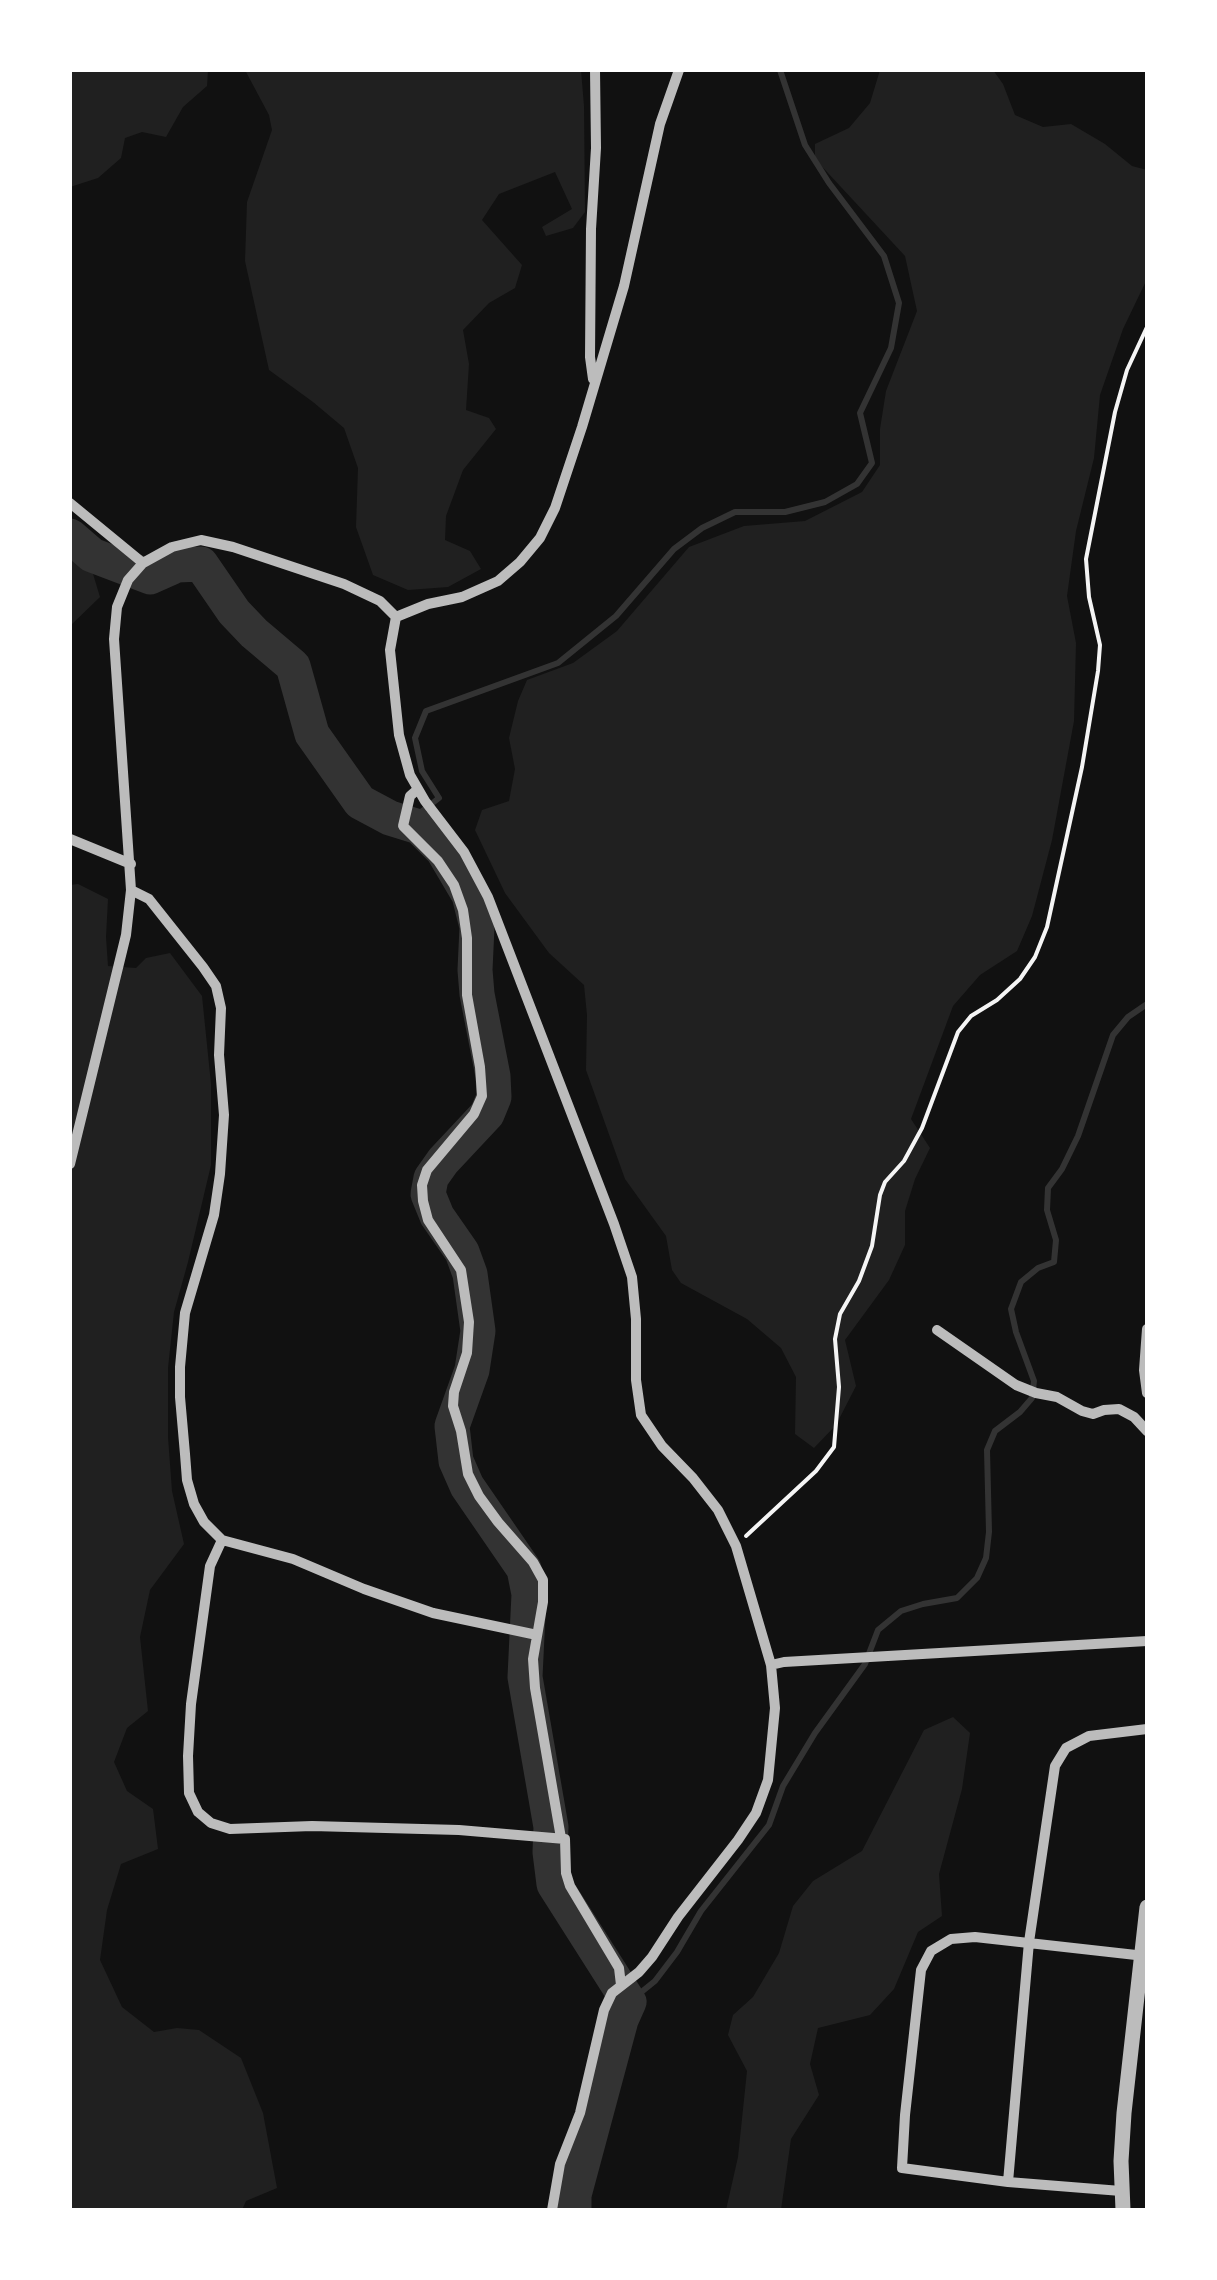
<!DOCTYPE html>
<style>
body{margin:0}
#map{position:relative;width:1217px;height:2280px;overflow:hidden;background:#111;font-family:"Golos Text",sans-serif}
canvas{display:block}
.frame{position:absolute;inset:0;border:72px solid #fff;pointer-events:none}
</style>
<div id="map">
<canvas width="1217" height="2280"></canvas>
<div class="frame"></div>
</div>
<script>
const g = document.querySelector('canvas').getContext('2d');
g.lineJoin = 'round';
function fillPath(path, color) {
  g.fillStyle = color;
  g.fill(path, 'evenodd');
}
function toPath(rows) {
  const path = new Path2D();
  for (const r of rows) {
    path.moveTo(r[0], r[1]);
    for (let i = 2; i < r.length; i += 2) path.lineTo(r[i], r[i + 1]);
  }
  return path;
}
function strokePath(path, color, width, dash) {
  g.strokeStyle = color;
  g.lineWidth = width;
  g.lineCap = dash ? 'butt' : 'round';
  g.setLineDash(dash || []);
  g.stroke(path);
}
fillPath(toPath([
 [70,70,208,70,207,86,183,107,166,137,142,132,125,138,121,158,98,178,70,187],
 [245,70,581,70,584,106,585,212,573,228,546,236,542,227,572,209,555,172,499,194,482,220,522,265,515,288,489,303,463,330,469,364,466,410,489,418,496,429,463,470,446,516,445,540,470,551,481,569,448,587,408,590,373,575,356,527,358,468,344,428,313,402,269,370,245,261,247,202,272,130,269,115],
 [880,70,993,70,1003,84,1015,115,1043,127,1071,124,1105,144,1132,166,1147,170,1147,279,1123,329,1100,395,1094,458,1076,531,1067,596,1076,643,1074,721,1052,840,1032,916,1017,951,980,975,953,1006,911,1119,930,1148,915,1179,905,1211,905,1245,889,1280,845,1340,856,1386,836,1425,814,1448,795,1434,796,1377,781,1348,747,1319,681,1283,672,1270,666,1236,625,1179,586,1070,587,1015,584,985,549,953,505,893,475,830,482,810,509,801,515,769,509,738,518,701,527,680,573,663,617,631,689,547,744,526,805,521,862,492,880,465,880,429,886,391,917,311,905,256,815,159,815,144,849,128,870,103],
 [70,541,87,554,100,597,70,626],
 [78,884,108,899,106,937,108,966,136,968,146,958,170,953,202,996,211,1084,211,1165,188,1262,174,1312,168,1368,168,1437,172,1491,184,1544,150,1590,140,1637,148,1711,127,1728,114,1762,127,1791,153,1809,158,1849,121,1864,107,1910,100,1960,122,2007,154,2032,177,2028,199,2030,241,2058,263,2113,277,2188,246,2201,242,2210,70,2210,70,885],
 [953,1717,970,1733,962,1789,939,1874,942,1916,918,1932,894,1989,870,2015,818,2028,810,2064,819,2095,791,2139,781,2210,726,2210,738,2157,747,2071,728,2035,733,2015,753,1997,779,1953,793,1906,813,1881,862,1851,924,1730]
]), '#202020');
strokePath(toPath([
 [419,827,417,815,439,798,422,771,415,738,426,711,558,663,616,616,674,549,702,528,735,512,785,512,825,502,857,484,872,463,860,413,891,348,899,303,884,256,829,183,805,145,780,70],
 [629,2002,655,1981,677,1952,701,1911,769,1825,783,1786,815,1733,865,1664,878,1630,901,1611,923,1604,957,1598,977,1578,986,1558,989,1532,987,1450,995,1431,1020,1412,1032,1398,1034,1381,1016,1332,1011,1309,1021,1282,1038,1268,1054,1262,1056,1240,1047,1210,1048,1188,1062,1169,1078,1136,1113,1035,1128,1017,1147,1004]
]), '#333', 6);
strokePath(toPath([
 [70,536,92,555,150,577,177,565,201,564,234,612,254,633,293,666,312,734,360,802,390,818,419,827,443,851,469,895,477,927,475,970,477,994,493,1076,494,1097,487,1114,443,1161,431,1178,428,1194,437,1216,462,1252,470,1274,478,1331,472,1370,452,1426,456,1461,467,1486,524,1569,529,1594,525,1677,551,1827,550,1852,554,1884,629,2002,621,2020,574,2195,574,2210]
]), '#333', 35);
strokePath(toPath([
 [746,1536,816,1471,834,1447,839,1387,835,1339,840,1314,859,1281,872,1246,880,1195,885,1182,904,1161,922,1128,958,1032,971,1016,997,1000,1020,979,1035,957,1047,927,1082,767,1098,671,1100,645,1089,597,1086,559,1115,412,1127,370,1147,327]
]), '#f5f5f5', 4);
strokePath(toPath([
 [593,379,590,357,591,229,596,148,595,70],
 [70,503,143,563],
 [396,617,390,650,399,735,410,775,425,801,464,852,488,897,614,1224,632,1277,636,1319,636,1380,641,1415,662,1446,693,1478,718,1510,736,1546,771,1665,775,1708,768,1780,756,1813,738,1840,678,1917,652,1957,639,1972,612,1993,604,2010,580,2113,560,2164,552,2210],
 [396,617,428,604,462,597,498,581,520,562,540,538,555,508,582,427,624,286,660,124,679,70],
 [418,789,410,796,403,826,438,861,454,885,463,910,467,938,467,995,480,1067,482,1096,474,1114,427,1170,422,1185,423,1201,428,1220,461,1270,469,1322,467,1353,454,1392,453,1406,461,1431,468,1474,479,1496,498,1522,533,1562,543,1580,543,1602,533,1659,535,1688,561,1838],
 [70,839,131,864],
 [131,890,149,899,203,967,216,986,221,1008,219,1055,224,1115,220,1174,214,1215,185,1313,180,1367,180,1397,185,1454,187,1480,194,1504,204,1522,222,1540,293,1559,364,1589,433,1613,537,1635],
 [70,1164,126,935,131,890,114,639,117,607,128,580,143,563,172,547,201,540,233,547,344,584,380,601,396,617],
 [1147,1329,1144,1370,1147,1393],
 [937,1330,1016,1385,1036,1393,1057,1397,1082,1411,1093,1414,1104,1410,1119,1409,1134,1417,1147,1431],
 [222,1540,210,1566,191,1704,188,1756,189,1793,198,1812,211,1823,230,1829,312,1826,459,1830,565,1839,566,1873,570,1886,619,1968,621,1985],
 [771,1665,784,1662,1147,1641],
 [1008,2182,1029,1942,1055,1766,1066,1748,1089,1736,1147,1729],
 [1121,2191,1008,2182,902,2168,905,2115,921,1970,931,1951,951,1939,975,1937,1145,1956]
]), '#bcbcbc', 10);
strokePath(toPath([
 [1123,2210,1121,2161,1124,2113,1147,1907]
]), '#bcbcbc', 15);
</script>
